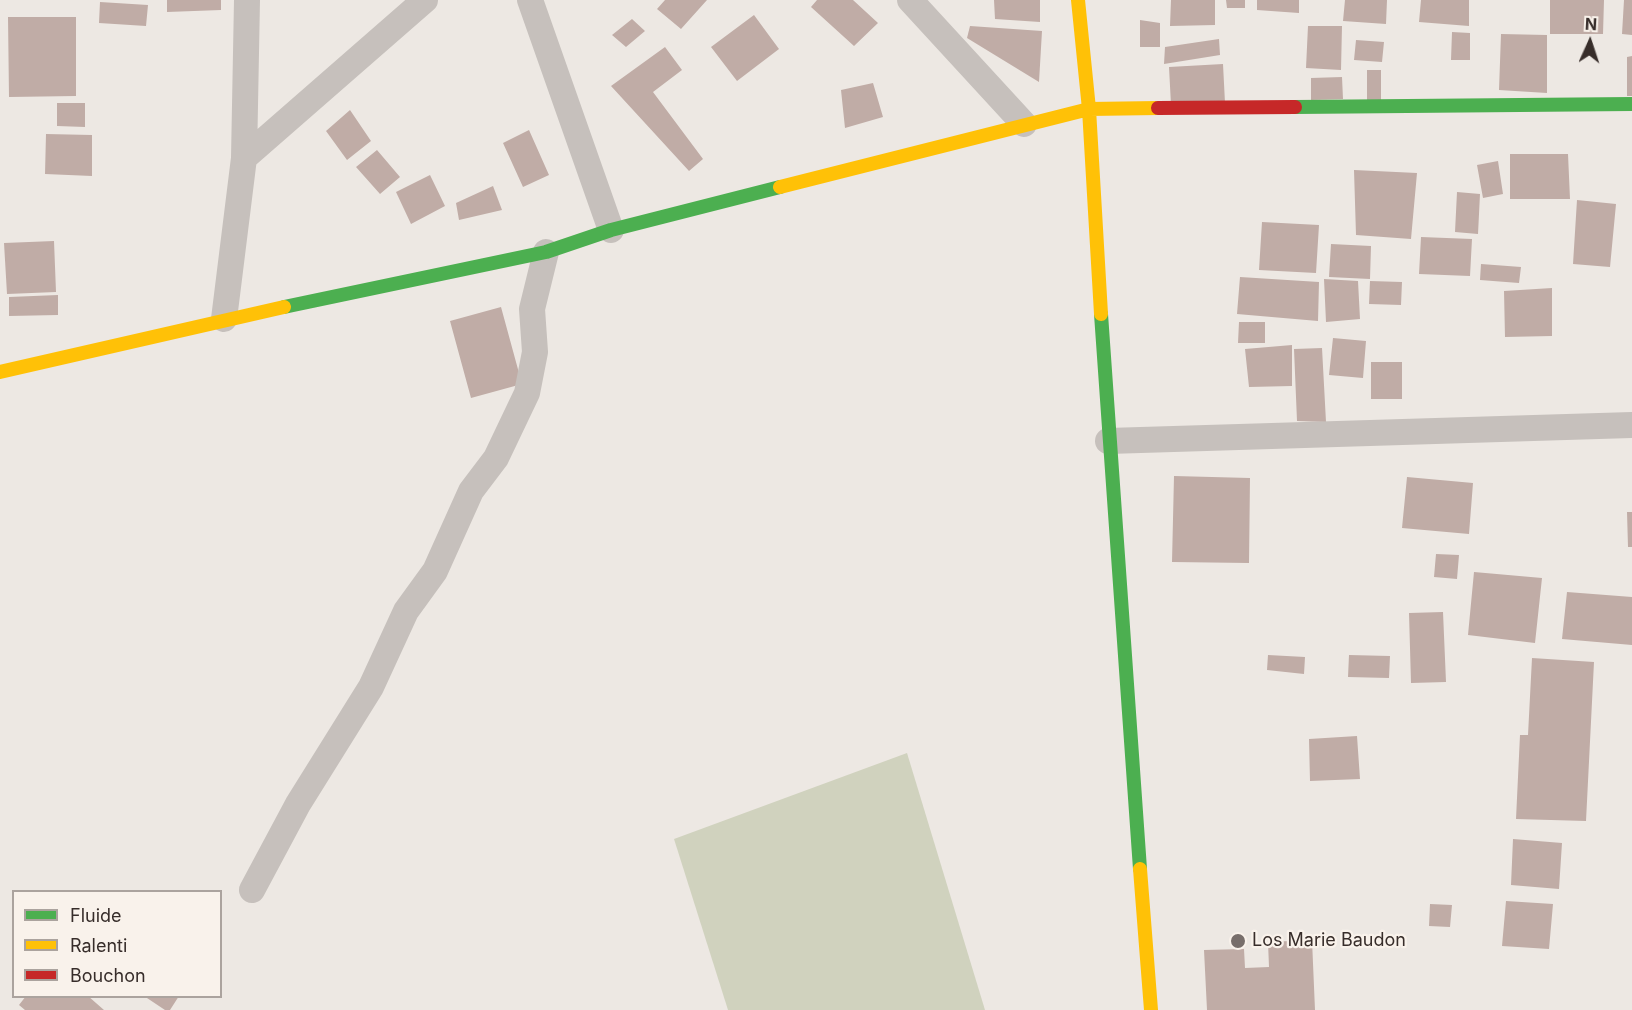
<!DOCTYPE html>
<style>
body{margin:0}
#map{position:relative;width:1632px;height:1010px;overflow:hidden;background:#ede8e3;font-family:Inter,sans-serif}
canvas{display:block}
.legend{position:absolute;left:12px;top:890px;width:210px;height:108px;box-sizing:border-box;background:#f9f2eb;border:2px solid #aba39e;margin:0;padding:8px 10px;list-style:none;font-size:18px;color:#372d2a}
.legend li{display:flex;align-items:center;gap:12px;height:30px}
.legend b{width:30px;border:2px solid #aba39e}
.north{position:absolute;left:1560px;top:12px;width:60px;height:60px;-webkit-text-stroke:4px #f9f2eb;paint-order:stroke;rotate:3deg;font-size:16px;font-weight:700;line-height:24px;text-align:center;color:#372d2a}
.north::after{content:'';display:block;margin:auto;width:21px;height:27px;background:#372d2a;clip-path:polygon(50% 0,100% 100%,50% 72%,0 100%)}
</style>
<div id="map">
<canvas width="1632" height="1010"></canvas>
<ul class="legend">
<li><b style="height:8px;background:#4caf50"></b>Fluide</li>
<li><b style="height:8px;background:#ffc107"></b>Ralenti</li>
<li><b style="height:8px;background:#c62828"></b>Bouchon</li>
</ul>
<div class="north">N</div>
</div>
<script>
const g = document.querySelector('canvas').getContext('2d');
g.lineJoin = 'round';
function fillPath(path, color) {
  g.fillStyle = color;
  g.fill(path, 'evenodd');
}
function toPath(rows) {
  const path = new Path2D();
  for (const r of rows) {
    path.moveTo(r[0], r[1]);
    for (let i = 2; i < r.length; i += 2) path.lineTo(r[i], r[i + 1]);
  }
  return path;
}
function strokePath(path, color, width, dash) {
  g.strokeStyle = color;
  g.lineWidth = width;
  g.lineCap = dash ? 'butt' : 'round';
  g.setLineDash(dash || []);
  g.stroke(path);
}
function write(font, color, halo, rows, align = 'center') {
  g.font = font + ' Inter,sans-serif';
  g.lineWidth = 4.5;
  g.setLineDash([]);
  g.textBaseline = 'middle';
  g.strokeStyle = halo;
  g.fillStyle = color;
  for (const [text, x, y, turn = 0] of rows) {
    g.save();
    g.translate(x, y);
    g.rotate((+turn || 0) * Math.PI / 180);
    g.textAlign = isNaN(turn) ? turn : align;
    if (halo) g.strokeText(text, 0, 0);
    g.fillText(text, 0, 0);
    g.restore();
  }
}
fillPath(toPath([
 [907,753,985,1010,728,1010,674,839]
]), '#d0d2be');
fillPath(toPath([
 [167,0,221,0,221,10,167,12],
 [665,0,707,0,681,29,657,9],
 [817,0,853,0,878,23,854,46,811,7],
 [994,0,1040,0,1040,22,995,19],
 [1171,0,1215,0,1215,25,1170,26],
 [1226,0,1245,0,1245,8,1227,8],
 [1257,0,1299,0,1299,13,1257,10],
 [1345,0,1387,0,1386,24,1343,21],
 [1421,0,1469,0,1469,26,1419,22],
 [1550,0,1604,0,1603,34,1550,34],
 [1624,0,1632,0,1632,35,1622,34],
 [100,2,148,5,146,26,99,23],
 [754,15,779,49,737,81,711,47],
 [8,17,76,17,76,96,9,97],
 [632,19,645,31,626,47,612,35],
 [1140,20,1160,23,1160,47,1140,47],
 [970,26,1042,31,1039,82,967,38],
 [1308,26,1342,26,1341,70,1306,68],
 [1452,32,1470,33,1470,60,1451,60],
 [1501,34,1547,35,1547,93,1499,90],
 [1219,39,1220,55,1164,64,1165,47],
 [1356,40,1384,42,1382,62,1354,60],
 [665,47,682,70,653,92,703,159,689,171,611,86],
 [1632,56,1632,96,1627,96,1627,57],
 [1223,64,1225,103,1171,105,1169,67],
 [1367,70,1381,70,1381,105,1367,105],
 [1342,77,1343,99,1311,100,1311,78],
 [873,83,883,117,845,128,841,90],
 [57,103,85,103,85,127,57,126],
 [350,110,371,141,347,160,326,131],
 [529,130,549,175,523,187,503,143],
 [46,134,92,135,92,176,45,174],
 [377,150,400,177,380,194,356,167],
 [1510,154,1568,154,1570,199,1510,199],
 [1498,161,1503,194,1483,198,1477,165],
 [1354,170,1417,173,1411,239,1356,235],
 [430,175,445,206,411,224,396,192],
 [493,186,502,210,459,220,456,203],
 [1457,192,1480,194,1478,234,1455,232],
 [1577,200,1616,204,1610,267,1573,264],
 [1262,222,1319,225,1316,273,1259,270],
 [1421,237,1472,239,1470,276,1419,274],
 [54,241,56,292,7,294,4,243],
 [1331,244,1371,246,1370,279,1329,277],
 [1481,264,1521,267,1519,283,1480,280],
 [1240,277,1319,282,1318,321,1237,314],
 [1324,279,1358,281,1360,319,1326,322],
 [1370,281,1402,282,1401,305,1369,304],
 [1552,288,1552,336,1505,337,1504,291],
 [58,295,58,315,9,316,9,297],
 [501,307,522,384,471,398,450,321],
 [1239,322,1265,322,1265,343,1238,343],
 [1333,338,1366,341,1363,378,1329,375],
 [1292,345,1292,386,1249,387,1245,349],
 [1322,348,1326,422,1297,421,1294,349],
 [1371,362,1402,362,1402,399,1371,399],
 [1174,476,1250,478,1249,563,1172,562],
 [1407,477,1473,483,1469,534,1402,528],
 [1627,512,1632,512,1632,547,1628,547],
 [1436,554,1459,555,1457,579,1434,577],
 [1474,572,1542,578,1535,643,1468,635],
 [1567,592,1632,597,1632,645,1562,639],
 [1443,612,1446,682,1411,683,1409,613],
 [1268,655,1305,657,1304,674,1267,670],
 [1349,655,1390,656,1389,678,1348,677],
 [1532,658,1594,662,1586,821,1516,819,1520,735,1528,735],
 [1357,736,1360,779,1310,781,1309,739],
 [1513,839,1562,843,1559,889,1511,885],
 [1506,901,1553,904,1549,949,1502,946],
 [1430,904,1452,905,1450,927,1429,926],
 [1312,940,1315,1010,1207,1010,1204,950,1244,949,1245,968,1269,967,1268,942],
 [26,996,88,996,104,1010,25,1010,19,1005],
 [144,996,179,996,170,1010,165,1010]
]), '#c0aca6');
strokePath(toPath([
 [530,0,611,230],
 [910,0,1024,124],
 [244,158,247,0],
 [224,319,244,158,425,0],
 [1108,441,1632,425],
 [252,890,298,804,371,687,406,611,435,571,471,491,496,458,527,393,535,352,532,309,546,252]
]), '#c6c0bc', 26);
strokePath(toPath([
 [1295,107,1632,104],
 [284,307,546,252,611,230,780,187],
 [1101,314,1140,869]
]), '#4caf50', 14);
strokePath(toPath([
 [1078,0,1089,109,1101,314],
 [780,187,1089,109,1158,108],
 [0,372,284,307],
 [1140,869,1151,1010]
]), '#ffc107', 14);
strokePath(toPath([
 [1158,108,1295,107]
]), '#c62828', 14);
for (const [x, y, r, color] of [
 [1238,941,8,"#776e6b"]
]) {
  const dot = new Path2D();
  dot.arc(x, y, r, 0, 2 * Math.PI);
  g.fillStyle = color;
  g.fill(dot);
  strokePath(dot, '#f9f2eb', 2);
}
write('18px', '#372d2a', '#f9f2eb', [
 ["Los Marie Baudon",1252,941]
], 'left');
</script>
